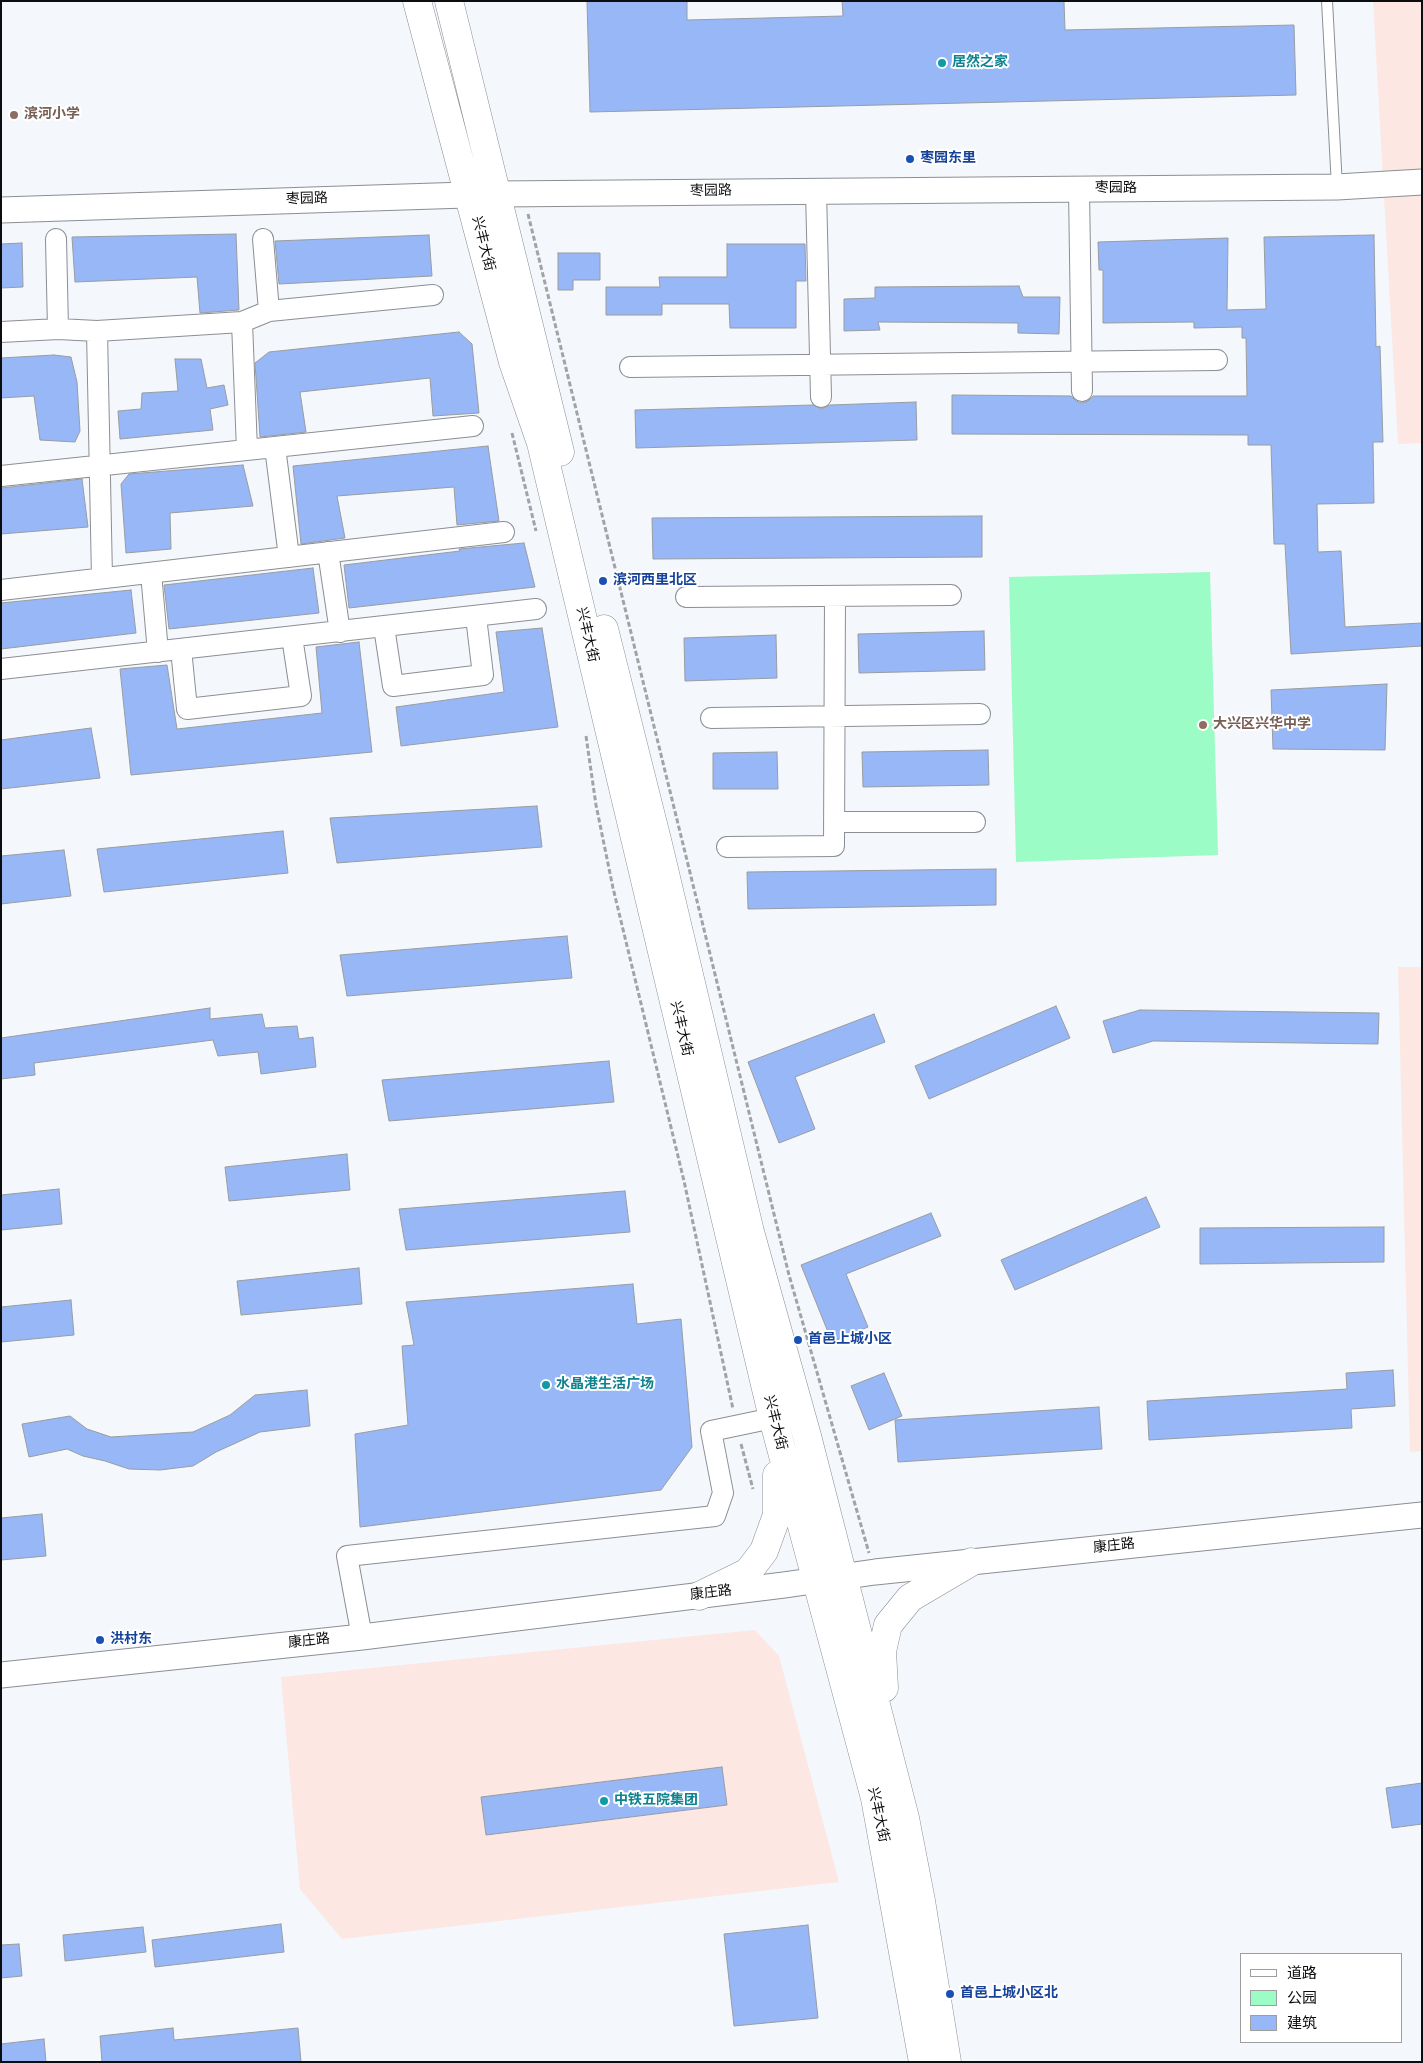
<!DOCTYPE html>
<meta charset="utf-8">
<style>
body{margin:0}
#map{position:relative;width:1423px;height:2063px;overflow:hidden;background:#f4f7fc;font-family:Overpass,"Noto Sans SC",sans-serif}
canvas{display:block}
.frame{position:absolute;inset:0;border:2px solid #0c0d0f;pointer-events:none}
.legend{position:absolute;left:1240px;top:1953px;width:162px;height:90px;box-sizing:border-box;background:#fff;border:1px solid #9e9e9f;margin:0;padding:6px 9px;list-style:none;font-size:15px;color:#0c0d0f}
.legend li{display:flex;align-items:center;gap:10px;height:25px}
.legend b{width:25px;border:1px solid #9e9e9f}
</style>
<div id="map">
<canvas width="1423" height="2063"></canvas>
<div class="frame"></div>
<ul class="legend">
<li><b style="height:6px;background:#fff"></b>道路</li>
<li><b style="height:14px;background:#9cfcc6"></b>公园</li>
<li><b style="height:14px;background:#97b7f6"></b>建筑</li>
</ul>
</div>
<script>
const g = document.querySelector('canvas').getContext('2d');
g.lineJoin = 'round';
function fillPath(path, color) {
  g.fillStyle = color;
  g.fill(path, 'evenodd');
}
function toPath(rows) {
  const path = new Path2D();
  for (const r of rows) {
    path.moveTo(r[0], r[1]);
    for (let i = 2; i < r.length; i += 2) path.lineTo(r[i], r[i + 1]);
  }
  return path;
}
function strokePath(path, color, width, dash) {
  g.strokeStyle = color;
  g.lineWidth = width;
  g.lineCap = dash ? 'butt' : 'round';
  g.setLineDash(dash || []);
  g.stroke(path);
}
function write(font, color, halo, rows, align = 'center') {
  g.font = font + ' Overpass,"Noto Sans SC",sans-serif';
  g.lineWidth = 4;
  g.setLineDash([]);
  g.textBaseline = 'middle';
  g.strokeStyle = halo;
  g.fillStyle = color;
  for (const [text, x, y, turn = 0] of rows) {
    g.save();
    g.translate(x, y);
    g.rotate((+turn || 0) * Math.PI / 180);
    g.textAlign = isNaN(turn) ? turn : align;
    if (halo) g.strokeText(text, 0, 0);
    g.fillText(text, 0, 0);
    g.restore();
  }
}
fillPath(toPath([
 [1373,1,1422,1,1422,443,1398,444],
 [1398,967,1422,967,1422,1451,1410,1452],
 [755,1630,779,1656,839,1882,342,1939,300,1889,281,1677]
]), '#fce7e3');
fillPath(toPath([
 [1210,572,1218,855,1016,862,1009,577]
]), '#9cfcc6');
const building = toPath([
 [587,1,687,1,687,20,843,16,842,1,1064,1,1065,30,1294,25,1296,95,590,112,587,1],
 [236,234,239,310,200,313,197,277,75,282,72,237,236,234],
 [429,235,432,276,279,284,275,241,429,235],
 [1374,235,1376,347,1380,346,1383,442,1373,442,1374,503,1317,504,1318,552,1341,551,1345,627,1422,623,1422,646,1291,654,1285,544,1274,544,1271,445,1248,445,1248,435,952,434,952,395,1071,396,1076,401,1082,403,1088,401,1093,396,1247,396,1246,338,1242,338,1242,327,1194,328,1194,322,1103,323,1103,270,1099,270,1098,242,1228,238,1227,310,1266,309,1264,237,1374,235],
 [22,243,23,287,1,288,1,244,22,243],
 [727,244,805,244,806,281,796,281,796,328,730,328,729,304,662,304,662,315,606,315,606,287,660,287,659,277,727,277,727,244],
 [558,253,600,253,600,280,573,280,573,290,558,290,558,253],
 [1019,286,1023,297,1060,297,1059,334,1018,333,1018,323,878,322,880,330,844,331,844,299,875,298,875,287,1019,286],
 [459,332,472,344,479,413,433,416,430,378,300,392,306,432,260,437,255,363,269,352,459,332],
 [54,355,71,357,77,382,80,431,75,442,40,440,34,396,1,398,1,358,54,355],
 [175,359,201,359,207,388,224,385,228,405,210,409,213,430,120,439,118,411,141,409,142,393,178,391,175,359],
 [916,402,917,440,636,448,635,410,813,405,822,409,830,405,916,402],
 [488,446,499,521,457,525,454,487,337,496,345,538,301,544,293,466,488,446],
 [243,465,253,506,170,513,171,549,126,553,121,484,129,474,243,465],
 [82,479,88,527,1,534,1,488,82,479],
 [982,516,982,557,653,559,652,518,982,516],
 [524,543,535,587,349,608,344,565,460,551,459,549,524,543],
 [313,568,319,613,169,629,164,585,313,568],
 [131,590,136,633,1,649,1,603,131,590],
 [542,628,558,727,401,746,396,707,504,692,496,632,542,628],
 [984,631,985,670,859,673,858,634,984,631],
 [776,635,777,678,685,681,684,638,776,635],
 [359,642,372,752,131,775,120,669,167,665,177,729,322,713,316,647,359,642],
 [1387,684,1385,750,1273,749,1271,690,1387,684],
 [91,728,100,778,1,789,1,740,91,728],
 [988,750,989,785,863,787,862,752,988,750],
 [777,752,778,789,713,789,713,753,777,752],
 [537,806,542,847,337,863,330,818,537,806],
 [283,831,288,873,104,892,97,849,283,831],
 [64,850,71,896,1,904,1,856,64,850],
 [996,869,996,905,748,909,747,872,996,869],
 [567,936,572,978,347,996,340,955,567,936],
 [1056,1006,1070,1038,929,1099,915,1066,1056,1006],
 [210,1008,210,1019,262,1014,265,1028,297,1026,299,1039,313,1037,316,1067,261,1074,258,1052,218,1056,213,1040,34,1063,35,1075,1,1079,1,1038,210,1008],
 [1140,1010,1379,1013,1378,1044,1153,1041,1113,1053,1103,1021,1140,1010],
 [874,1014,885,1042,795,1077,815,1129,779,1143,748,1062,874,1014],
 [609,1061,614,1102,389,1121,382,1080,609,1061],
 [347,1154,350,1190,229,1201,225,1167,347,1154],
 [59,1189,62,1224,1,1230,1,1195,59,1189],
 [625,1191,630,1232,406,1250,399,1209,625,1191],
 [1146,1197,1160,1227,1015,1290,1001,1260,1146,1197],
 [931,1213,941,1236,846,1274,868,1327,832,1342,801,1265,931,1213],
 [1384,1227,1384,1262,1200,1264,1200,1228,1384,1227],
 [359,1268,362,1304,241,1315,237,1281,359,1268],
 [633,1284,637,1324,681,1319,692,1447,661,1490,360,1527,355,1434,408,1425,402,1346,414,1345,406,1302,633,1284],
 [71,1300,74,1335,1,1342,1,1307,71,1300],
 [1393,1370,1395,1406,1351,1409,1352,1428,1149,1440,1147,1401,1347,1389,1346,1373,1393,1370],
 [884,1373,902,1416,869,1430,851,1386,884,1373],
 [307,1390,310,1426,260,1432,216,1452,193,1466,160,1470,129,1469,105,1461,83,1456,67,1449,29,1457,22,1424,70,1416,87,1429,111,1437,193,1432,230,1415,255,1395,307,1390],
 [1099,1407,1102,1449,898,1462,895,1420,1099,1407],
 [42,1514,46,1556,1,1560,1,1518,42,1514],
 [722,1767,727,1805,486,1835,481,1797,722,1767],
 [1422,1783,1422,1824,1392,1828,1386,1788,1422,1783],
 [281,1924,284,1952,155,1967,152,1940,281,1924],
 [808,1925,818,2018,734,2026,724,1934,808,1925],
 [143,1927,146,1952,65,1961,63,1935,143,1927],
 [19,1944,22,1976,1,1978,1,1945,19,1944],
 [173,2028,174,2040,298,2028,301,2062,102,2062,100,2036,173,2028],
 [44,2039,46,2062,1,2062,1,2044,44,2039]
]);
fillPath(building, '#97b7f6');
strokePath(building, '#999ca1', 1);
const service = toPath([
 [1327,1,1337,187]
]);
const minor = toPath([
 [1079,189,1082,391],
 [816,191,821,397],
 [56,239,58,329],
 [263,239,269,311],
 [242,322,247,450],
 [97,331,102,578],
 [1,332,58,329,97,331,242,322,269,311,433,295],
 [630,367,1217,360],
 [275,447,289,557],
 [1,476,473,426],
 [328,552,340,632],
 [151,573,158,652],
 [1,590,504,532],
 [686,597,951,595],
 [384,627,393,686,483,675,476,617],
 [181,649,187,709,301,696,292,637],
 [1,669,536,609],
 [711,718,980,714],
 [834,822,975,822],
 [727,847,834,846,835,596],
 [362,1637,347,1556,715,1516,723,1493,711,1431,773,1418]
]);
const tertiary = toPath([
 [1,210,497,194,1337,187,1422,182],
 [1,1675,362,1637,784,1585,875,1572,1422,1515]
]);
const secondary = toPath([
 [417,1,513,362,541,443,773,1418,875,1798,923,2062],
 [449,1,560,452],
 [604,629,658,844,750,1232,807,1436,905,1818,921,1901,947,2062],
 [699,1596,748,1572,764,1551,777,1515,777,1475],
 [884,1688,882,1651,888,1625,910,1598,971,1562]
]);
strokePath(service, '#8b8e93', 12);
strokePath(minor, '#8b8e93', 22);
strokePath(tertiary, '#8b8e93', 27);
strokePath(secondary, '#8b8e93', 29);
strokePath(toPath([
 [528,214,789,1275,869,1553],
 [512,433,536,531],
 [586,736,596,805,613,888,684,1181,733,1409],
 [741,1444,753,1489]
]), '#a1a3a7', 3, [5, 2.5]);
strokePath(service, '#fff', 10);
strokePath(minor, '#fff', 20);
strokePath(tertiary, '#fff', 25);
strokePath(secondary, '#fff', 28);
for (const [x, y, r, color] of [
 [942,63,5,"#0f9aa8"],
 [14,115,5,"#8d6e63"],
 [910,159,5,"#1a4fb4"],
 [603,581,5,"#1a4fb4"],
 [1203,725,5,"#8d6e63"],
 [798,1340,5,"#1a4fb4"],
 [546,1385,5,"#0f9aa8"],
 [100,1640,5,"#1a4fb4"],
 [604,1801,5,"#0f9aa8"],
 [950,1994,5,"#1a4fb4"]
]) {
  const dot = new Path2D();
  dot.arc(x, y, r, 0, 2 * Math.PI);
  g.fillStyle = color;
  g.fill(dot);
  strokePath(dot, '#fff', 2);
}
write('bold 14px', '#0d838f', '#fff', [
 ["居然之家",952,63],
 ["水晶港生活广场",556,1385],
 ["中铁五院集团",614,1801]
], 'left');
write('bold 14px', '#785e54', '#fff', [
 ["滨河小学",24,115],
 ["大兴区兴华中学",1213,725]
], 'left');
write('bold 14px', '#164399', '#fff', [
 ["枣园东里",920,159],
 ["滨河西里北区",613,581],
 ["首邑上城小区",808,1340],
 ["洪村东",110,1640],
 ["首邑上城小区北",960,1994]
], 'left');
write('14px', '#0c0d0f', '#fff', [
 ["枣园路",1116,189],
 ["枣园路",711,192,-1],
 ["枣园路",307,200,-2],
 ["兴丰大街",482,244,76],
 ["兴丰大街",586,635,77],
 ["兴丰大街",680,1029,77],
 ["兴丰大街",774,1423,76],
 ["康庄路",1114,1547,-6],
 ["康庄路",711,1594,-7],
 ["康庄路",309,1642,-6],
 ["兴丰大街",877,1815,78]
]);
</script>
